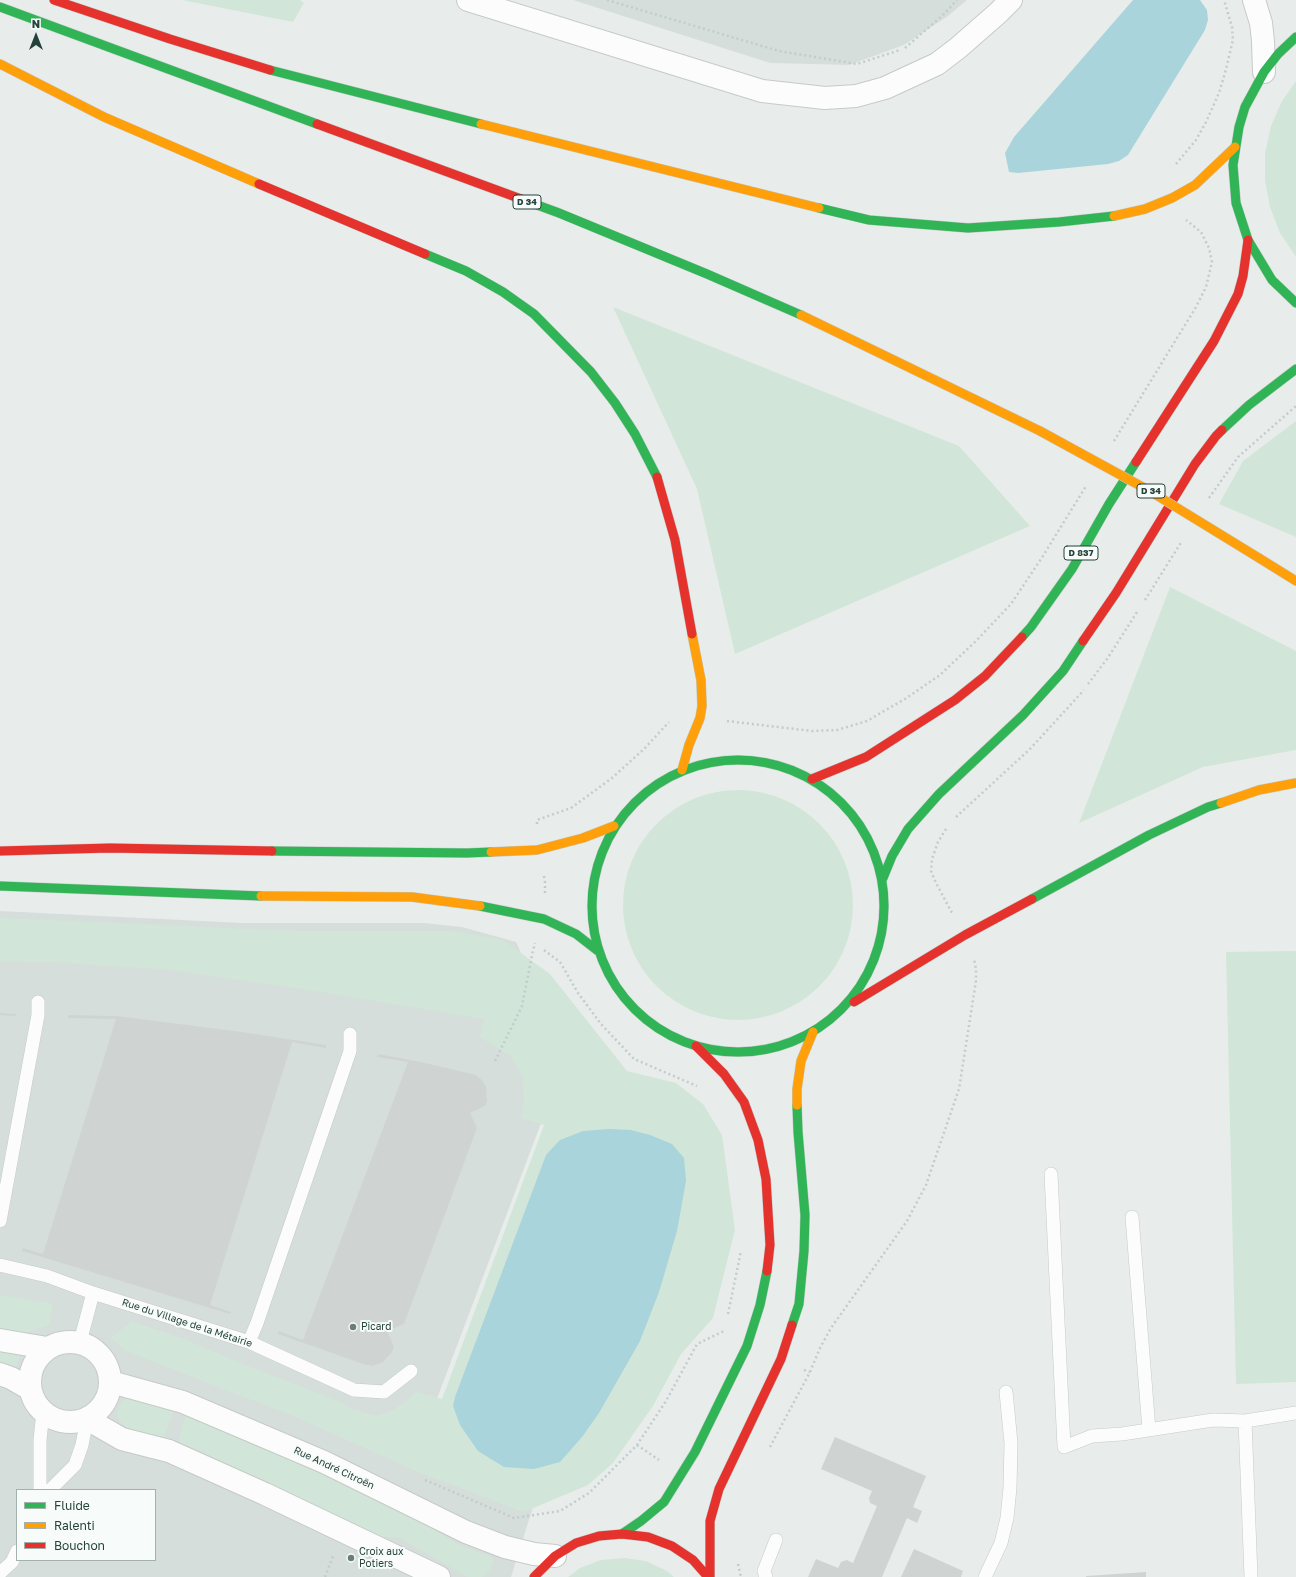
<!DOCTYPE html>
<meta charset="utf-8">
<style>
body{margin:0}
#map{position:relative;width:1296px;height:1577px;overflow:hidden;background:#e8edeb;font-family:"Golos Text",sans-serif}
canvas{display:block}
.legend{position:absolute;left:16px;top:1489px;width:140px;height:72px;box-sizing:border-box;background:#f7fbf9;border:1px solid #a3b1ad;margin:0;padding:5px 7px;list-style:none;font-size:12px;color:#24423a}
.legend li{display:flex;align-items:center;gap:8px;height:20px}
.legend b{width:20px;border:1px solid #a3b1ad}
.north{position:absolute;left:16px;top:16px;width:40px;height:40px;-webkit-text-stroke:3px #f7fbf9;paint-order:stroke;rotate:0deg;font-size:11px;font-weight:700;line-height:16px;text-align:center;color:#24423a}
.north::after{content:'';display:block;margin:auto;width:14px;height:18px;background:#24423a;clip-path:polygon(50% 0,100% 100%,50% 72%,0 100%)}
</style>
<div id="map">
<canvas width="1296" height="1577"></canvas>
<ul class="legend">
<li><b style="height:5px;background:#30b455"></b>Fluide</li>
<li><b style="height:5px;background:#ff9f0a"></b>Ralenti</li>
<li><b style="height:5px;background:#e5322d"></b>Bouchon</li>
</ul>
<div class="north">N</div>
</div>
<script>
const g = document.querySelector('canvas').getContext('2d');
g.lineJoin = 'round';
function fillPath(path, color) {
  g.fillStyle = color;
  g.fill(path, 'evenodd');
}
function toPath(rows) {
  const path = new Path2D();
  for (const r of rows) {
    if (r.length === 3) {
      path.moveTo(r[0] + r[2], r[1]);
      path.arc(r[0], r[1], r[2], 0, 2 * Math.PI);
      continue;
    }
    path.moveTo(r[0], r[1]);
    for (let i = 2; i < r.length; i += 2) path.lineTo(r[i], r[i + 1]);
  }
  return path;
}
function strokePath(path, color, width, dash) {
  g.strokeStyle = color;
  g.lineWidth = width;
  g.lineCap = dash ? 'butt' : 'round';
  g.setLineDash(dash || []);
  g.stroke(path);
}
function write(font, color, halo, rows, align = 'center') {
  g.font = font + ' "Golos Text",sans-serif';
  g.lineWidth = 4;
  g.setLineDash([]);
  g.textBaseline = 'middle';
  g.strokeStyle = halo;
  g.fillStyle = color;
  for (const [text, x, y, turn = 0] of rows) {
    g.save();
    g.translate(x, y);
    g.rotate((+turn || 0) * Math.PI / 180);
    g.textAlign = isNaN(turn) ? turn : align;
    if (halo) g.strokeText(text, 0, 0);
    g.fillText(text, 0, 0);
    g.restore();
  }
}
fillPath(toPath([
 [573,0,967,0,948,16,904,45,849,65,770,63],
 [0,911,243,923,424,923,462,927,516,942,548,1013,557,1081,424,1433,534,1504,511,1577,0,1577],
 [17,1490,155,1490,155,1560,17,1560]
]), '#d6dedb');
fillPath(toPath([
 [182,0,300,0,304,3,293,22],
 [1296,81,1296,257,1280,233,1270,207,1265,181,1265,153,1271,126,1282,101],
 [613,307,959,446,1030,526,735,654,697,489],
 [1296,421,1296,537,1219,504,1243,461],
 [1170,587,1296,651,1296,750,1203,767,1079,823],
 [738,905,115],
 [0,918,292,931,454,931,503,940,550,974,627,1071,676,1083,703,1104,722,1135,735,1230,713,1318,681,1354,653,1406,613,1463,588,1485,524,1512,416,1471,296,1417,126,1351,111,1337,132,1322,184,1339,242,1364,341,1402,351,1409,376,1416,390,1412,407,1401,416,1392,442,1399,544,1125,521,1118,524,1105,523,1078,511,1056,480,1037,484,1019,303,989,172,970,55,962,0,961],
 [1296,951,1296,1382,1236,1384,1226,952],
 [0,1295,53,1304,49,1325,24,1333,0,1329],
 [0,1350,20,1357,16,1368,0,1364],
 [130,1397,173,1412,164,1438,128,1429,120,1421,117,1413,119,1405,124,1400],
 [186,1414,268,1448,423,1523,461,1546,494,1558,490,1569,483,1577,468,1577,398,1537,370,1537,200,1451,178,1442],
 [624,1558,646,1561,667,1571,674,1577,568,1577,580,1568,601,1560]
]), '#d1e6d8');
fillPath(toPath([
 [1133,0,1200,0,1207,10,1208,20,1205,30,1128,155,1119,161,1108,164,1018,173,1009,172,1005,153,1014,137],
 [609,1129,631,1130,650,1135,672,1144,684,1158,686,1181,677,1231,659,1292,640,1341,599,1413,582,1437,560,1462,534,1469,504,1467,478,1451,460,1425,453,1406,455,1397,546,1155,560,1140,583,1131]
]), '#a9d4db');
fillPath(toPath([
 [0,1013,16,1014,15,1016,0,1015],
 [68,1015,117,1016,242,1032,326,1045,326,1048,292,1042,210,1305,231,1312,230,1314,22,1251,23,1248,43,1254,116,1019,68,1018],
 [378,1054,421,1062,476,1075,483,1081,486,1087,487,1101,485,1106,470,1113,477,1128,404,1324,387,1331,394,1347,392,1352,383,1362,372,1366,366,1365,278,1334,279,1331,303,1340,408,1062,377,1057],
 [835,1437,926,1476,913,1507,922,1511,917,1523,907,1518,882,1577,808,1577,816,1559,838,1568,841,1562,847,1560,853,1563,877,1506,870,1503,869,1498,872,1491,821,1469],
 [914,1549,963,1571,961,1577,901,1577],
 [1146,1572,1146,1577,1086,1577,1086,1576]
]), '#cfd4d2');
const lane = toPath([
 [1051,1174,1064,1447,1092,1436,1122,1434,1213,1420,1245,1421],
 [1132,1217,1149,1430],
 [0,1221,38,1015,38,1002],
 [0,1265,47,1276,93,1293,249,1342,354,1390,384,1392,411,1371],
 [80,1342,93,1293],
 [249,1342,257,1323,350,1051,350,1034],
 [40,1490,40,1440,43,1412],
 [50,1490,75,1465,82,1445,87,1419],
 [0,1573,12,1562,17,1551],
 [766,1577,764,1571,776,1540],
 [985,1577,1001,1543,1007,1518,1010,1488,1011,1443,1006,1392],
 [1251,1577,1245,1421,1296,1413]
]);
const street = toPath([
 [468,0,762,91,825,98,856,96,885,88,937,64,958,48,998,13,1011,0],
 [1254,0,1261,23,1263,41,1264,72],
 [0,1340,47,1348],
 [70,1382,40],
 [0,1374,11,1378,30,1389],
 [111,1382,183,1402,324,1462,466,1532,505,1547,534,1554,555,1556],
 [87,1419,122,1439,169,1451,265,1494,439,1577]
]);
const fast = toPath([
 [0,7,317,124],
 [1296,37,1278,54,1264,72,1245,107,1239,127,1233,165,1236,203,1248,240,1272,280,1296,303],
 [270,70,481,124],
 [521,199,559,213,707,274,801,315],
 [819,208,869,220,968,228,1059,222,1114,216],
 [425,254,466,271,503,292,534,314,591,372,615,403,635,434,657,477],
 [1222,430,1249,405,1296,369],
 [1022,637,1031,627,1072,569,1109,504,1136,462],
 [738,906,146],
 [272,851,467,853,491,852],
 [883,878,892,856,908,829,939,794,1023,715,1063,671,1083,641],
 [0,886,261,896],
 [1032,899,1149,835,1208,807,1221,803],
 [480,906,544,919,576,934,598,951],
 [792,1325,799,1304,804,1251,805,1215,798,1132,797,1105],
 [622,1534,641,1521,664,1502,695,1452,747,1346,760,1305,767,1271]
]);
const slow = toPath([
 [0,64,104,117,259,184],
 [481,124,819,208],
 [1114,216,1145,209,1172,198,1195,185,1235,147],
 [801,315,1040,431],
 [1259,558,1296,581],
 [682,770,689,745,700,718,702,706,701,680,692,634],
 [1221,803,1259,790,1296,783],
 [491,852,537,850,583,838,614,826],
 [261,896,412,897,480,906],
 [797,1105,797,1089,801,1061,813,1032]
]);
const jam = toPath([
 [54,0,170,39,270,70],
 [317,124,521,199],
 [259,184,425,254],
 [1136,462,1214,341,1238,294,1243,276,1248,240],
 [657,477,675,540,692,634],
 [1083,641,1116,593,1195,464,1216,436,1222,430],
 [812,779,866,757,955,700,985,676,1022,637],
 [0,851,110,848,272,851],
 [854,1002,965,935,1032,899],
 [696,1046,724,1074,744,1102,758,1140,766,1179,770,1245,767,1271],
 [534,1577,555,1556,576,1543,599,1536,622,1534,648,1537,672,1546,693,1560,708,1577],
 [710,1577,710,1521,719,1489,781,1359,792,1325]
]);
strokePath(lane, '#c5cac8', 14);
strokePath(street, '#c5cac8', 24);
strokePath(fast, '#c3cbc8', 10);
strokePath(slow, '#c3cbc8', 10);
strokePath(jam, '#c3cbc8', 10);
strokePath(toPath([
 [607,0,779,51,857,64,900,50],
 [905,48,942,16,957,0],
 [1176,164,1196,140,1206,122,1219,93,1225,73,1233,40,1232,27,1224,0],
 [1114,441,1196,307,1206,287,1212,262,1209,248,1201,232,1186,220],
 [1209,498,1238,457,1296,406],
 [1145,600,1182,541],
 [1088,684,1107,659,1137,612],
 [727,721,812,731,837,730,867,721,905,699,940,675,976,641,1011,604,1043,556,1086,486],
 [956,817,1030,749,1084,690],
 [537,824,537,820,571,808,612,778,644,749,669,722],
 [946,829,938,842,932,859,931,871,936,883,952,913],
 [544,876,545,882,545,893],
 [544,950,560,962,578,993,601,1024,634,1059,697,1086],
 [495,1061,522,1006,532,955,535,943],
 [728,1314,741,1251],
 [804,1370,810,1372],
 [637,1445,659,1460],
 [770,1447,810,1372,820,1348,831,1328,907,1221,926,1185,959,1089,976,981,976,969,974,959],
 [425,1480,514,1518,560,1511,589,1493,637,1445,666,1401,697,1344,724,1331],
 [738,1564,741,1577],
 [325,1577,333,1556]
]), '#c3ccca', 2.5, [2, 3]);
strokePath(lane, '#fcfcfc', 13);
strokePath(street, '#fcfcfc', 22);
strokePath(fast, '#30b455', 9);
strokePath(slow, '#ff9f0a', 9);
strokePath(jam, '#e5322d', 9);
const slowBridge = toPath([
 [1040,431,1148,490,1259,558]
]);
strokePath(slowBridge, '#c3ccc9', 10, []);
strokePath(slowBridge, '#ff9f0a', 9);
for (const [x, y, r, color] of [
 [353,1327,4,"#697e78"],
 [351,1558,4,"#697e78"]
]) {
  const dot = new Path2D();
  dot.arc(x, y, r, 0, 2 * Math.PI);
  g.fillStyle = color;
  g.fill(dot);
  strokePath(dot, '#f7fbf9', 1.5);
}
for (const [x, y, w] of [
 [527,202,28],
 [1151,491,28],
 [1081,553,34]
]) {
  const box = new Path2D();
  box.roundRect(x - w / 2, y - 7, w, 14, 3);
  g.fillStyle = '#f7fbf9';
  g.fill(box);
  strokePath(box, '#24423a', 1);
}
write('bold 9px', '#24423a', null, [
 ["D 34",527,202],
 ["D 34",1151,491],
 ["D 837",1081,553]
]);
write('10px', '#24423a', '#f7fbf9', [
 ["Rue du Village de la Métairie",187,1323,18],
 ["Rue André Citroën",334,1468,25]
]);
write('10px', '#24423a', '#f7fbf9', [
 ["Picard",361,1327],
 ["Croix aux",359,1552],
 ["Potiers",359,1564]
], 'left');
</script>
